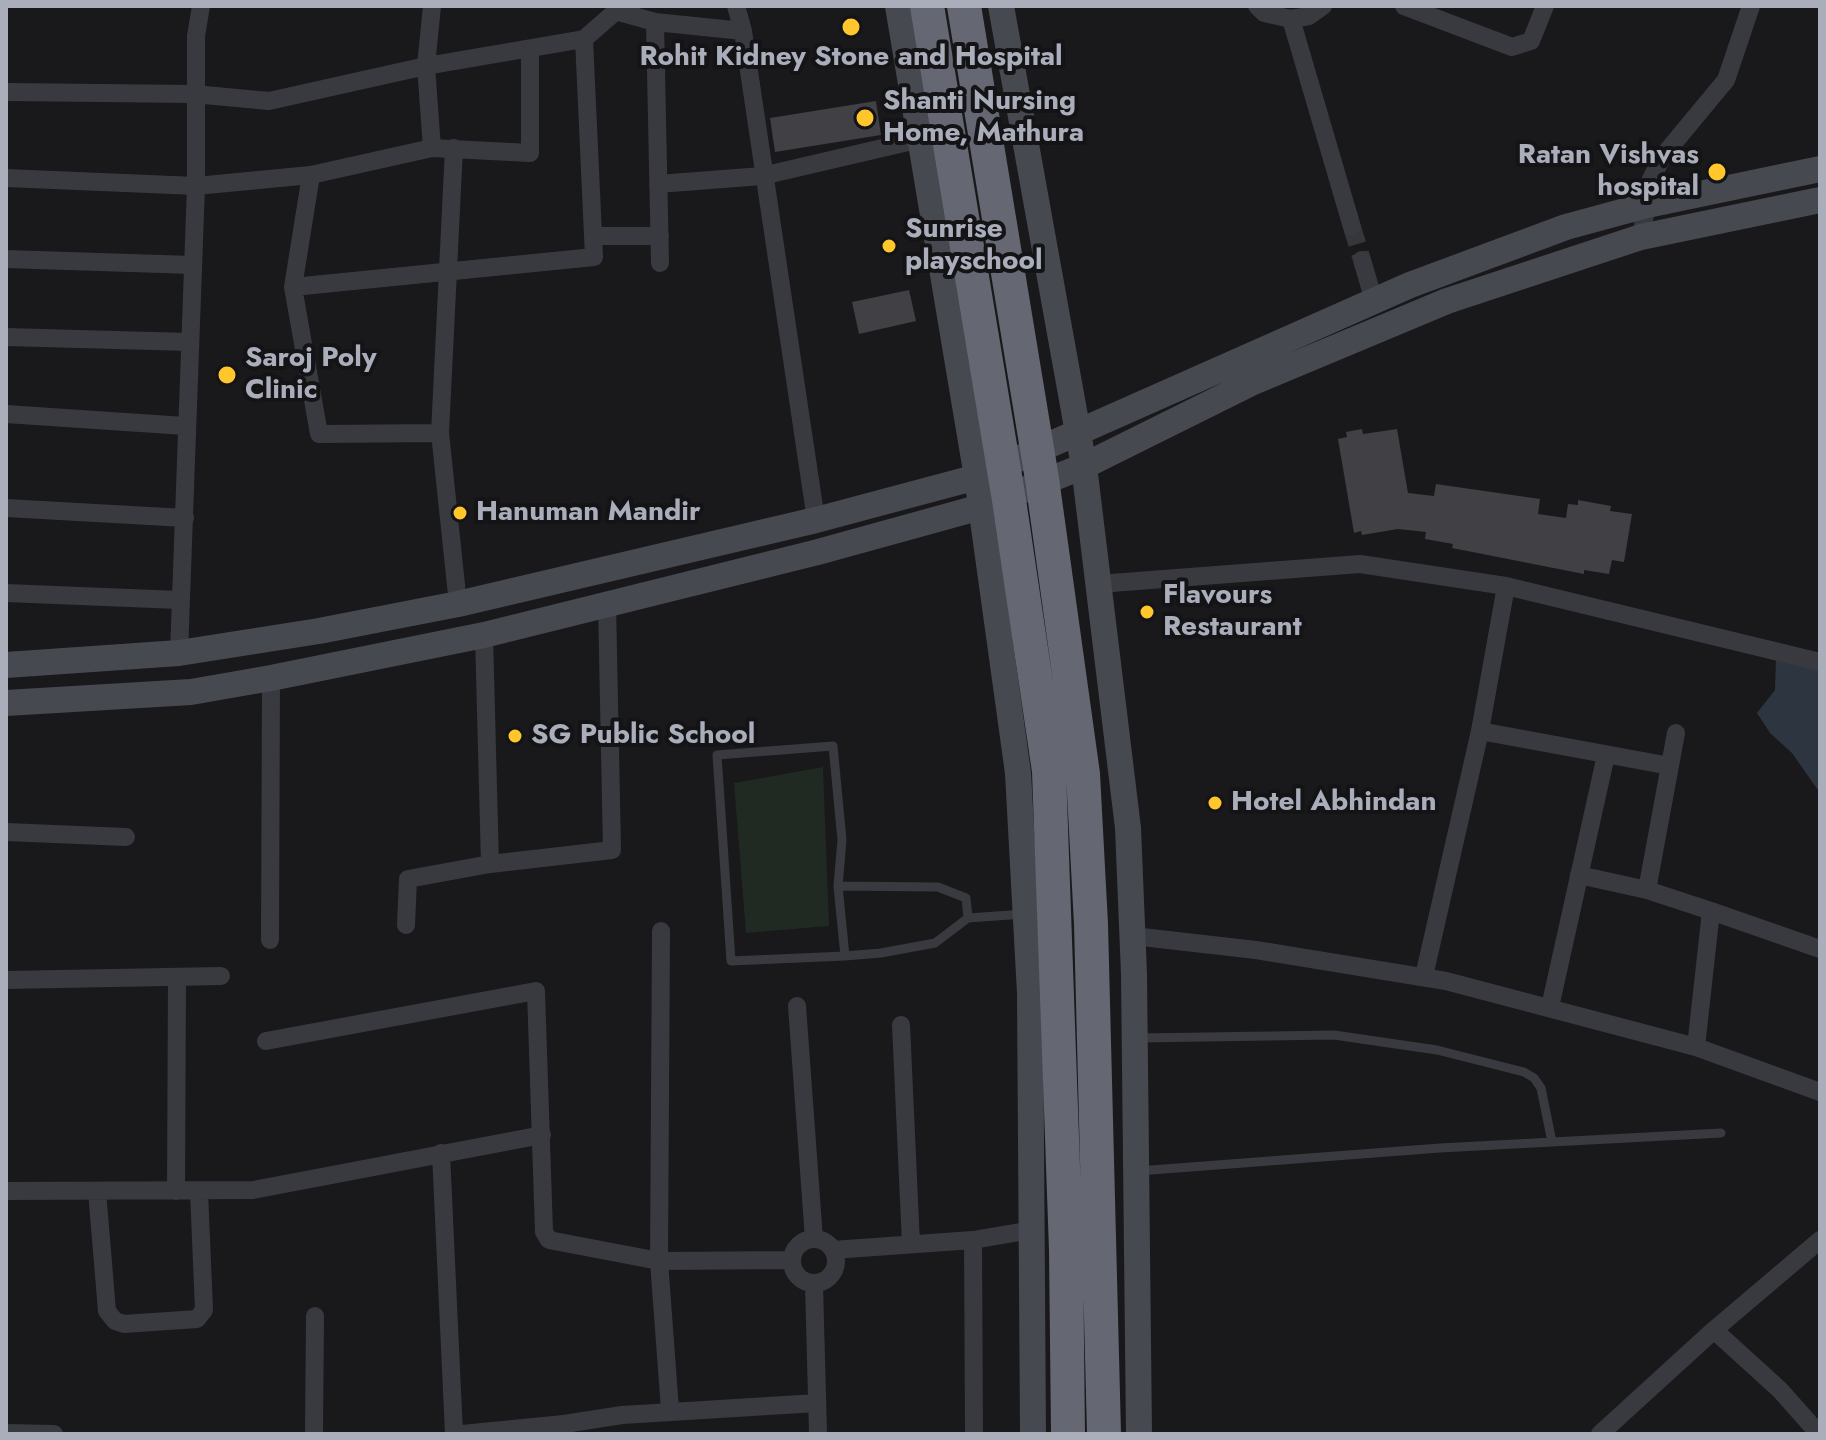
<!DOCTYPE html>
<style>
body{margin:0}
#map{position:relative;width:1826px;height:1440px;overflow:hidden;background:#19181b;font-family:Jost,sans-serif}
canvas{display:block}
.frame{position:absolute;inset:0;border:8px solid #aaaebb;pointer-events:none}
</style>
<div id="map">
<canvas width="1826" height="1440"></canvas>
<div class="frame"></div>
</div>
<script>
const g = document.querySelector('canvas').getContext('2d');
g.lineJoin = 'round';
function fillPath(path, color) {
  g.fillStyle = color;
  g.fill(path, 'evenodd');
}
function toPath(rows) {
  const path = new Path2D();
  for (const r of rows) {
    if (r.length === 3) {
      path.moveTo(r[0] + r[2], r[1]);
      path.arc(r[0], r[1], r[2], 0, 2 * Math.PI);
      continue;
    }
    path.moveTo(r[0], r[1]);
    for (let i = 2; i < r.length; i += 2) path.lineTo(r[i], r[i + 1]);
  }
  return path;
}
function strokePath(path, color, width, dash) {
  g.strokeStyle = color;
  g.lineWidth = width;
  g.lineCap = dash ? 'butt' : 'round';
  g.setLineDash(dash || []);
  g.stroke(path);
}
function write(font, color, halo, rows, align = 'center') {
  g.font = font + ' Jost,sans-serif';
  g.lineWidth = 8;
  g.setLineDash([]);
  g.textBaseline = 'middle';
  g.strokeStyle = halo;
  g.fillStyle = color;
  for (const [text, x, y, turn = 0] of rows) {
    g.save();
    g.translate(x, y);
    g.rotate((+turn || 0) * Math.PI / 180);
    g.textAlign = isNaN(turn) ? turn : align;
    if (halo) g.strokeText(text, 0, 0);
    g.fillText(text, 0, 0);
    g.restore();
  }
}
fillPath(toPath([
 [823,767,829,926,746,933,734,783]
]), '#202922');
fillPath(toPath([
 [1776,656,1820,669,1820,793,1792,753,1770,733,1757,713,1775,690]
]), '#2d3640');
fillPath(toPath([
 [876,101,881,135,775,152,770,118],
 [909,290,916,321,859,334,852,302],
 [1362,429,1363,434,1397,429,1408,493,1434,496,1436,484,1540,499,1538,514,1566,518,1568,504,1578,505,1578,500,1611,506,1610,511,1632,514,1624,562,1612,560,1609,574,1584,570,1584,574,1452,548,1453,544,1425,539,1426,532,1398,529,1362,535,1361,531,1354,533,1338,439,1347,437,1346,432]
]), '#404045');
strokePath(toPath([
 [1352,227,1362,260]
]), '#36363b', 18, [18, 9]);
strokePath(toPath([
 [838,886,938,887,966,898,968,918],
 [845,956,838,886,842,840,833,746,717,755,731,961,845,956,881,953,935,943,968,918,1024,914],
 [1139,1038,1334,1035,1437,1050,1524,1072,1534,1078,1541,1088,1552,1142],
 [1138,1171,1440,1148,1721,1133]
]), '#393a40', 9);
strokePath(toPath([
 [432,6,426,66,432,148],
 [736,6,743,31,816,520],
 [1257,6,1264,13,1291,19,1309,16,1323,6],
 [1404,6,1512,47,1531,41,1545,6],
 [619,12,655,22,743,31],
 [1291,19,1352,227],
 [655,22,660,263],
 [6,92,194,94,269,101,426,66,584,39,622,6],
 [454,148,440,433,458,604],
 [311,175,293,287,594,257,584,39],
 [6,178,196,186,311,175,432,148,530,153,530,49],
 [658,184,762,176,921,139],
 [594,236,660,236],
 [1641,237,1651,179,1663,156,1726,80,1751,6],
 [6,259,192,265],
 [1362,260,1374,301],
 [293,287,319,434,440,433],
 [6,337,189,342],
 [6,414,185,426],
 [6,508,185,518],
 [1098,584,1360,564,1506,586,1480,731,1424,976],
 [1506,586,1820,662],
 [6,593,179,600],
 [484,635,490,864,612,850,607,603],
 [179,653,196,186,196,36,201,6],
 [1480,731,1670,766],
 [6,832,126,837],
 [1579,875,1647,890,1711,911],
 [1647,890,1676,733],
 [406,925,408,879,490,864],
 [661,931,659,1261,670,1410],
 [1133,936,1256,950,1446,981,1696,1047,1820,1092],
 [270,940,271,678],
 [6,980,221,976],
 [797,1006,814,1239],
 [1550,1007,1606,755],
 [901,1025,911,1244],
 [266,1041,536,991,544,1232,549,1240,659,1261,791,1260],
 [1696,1047,1711,911,1820,949],
 [441,1153,454,1434],
 [6,1191,253,1190,542,1135],
 [97,1191,107,1311,115,1321,124,1324,197,1319,204,1310,199,1192],
 [176,1191,177,977],
 [814,1261,22],
 [973,1240,974,1434],
 [833,1250,973,1240,1032,1230],
 [814,1284,818,1434],
 [6,1433,54,1434],
 [314,1434,315,1316],
 [462,1434,564,1424],
 [565,1434,564,1424,622,1415,817,1403],
 [1600,1434,1714,1330],
 [1819,1434,1780,1390,1714,1330,1820,1240]
]), '#393a40', 18);
strokePath(toPath([
 [898,6,977,477,1018,773,1030,993,1033,1434],
 [1001,6,1084,466,1128,828,1134,974,1139,1434],
 [6,665,179,653,319,631,458,604,816,520,977,477,1410,285,1566,227,1647,205,1820,169],
 [6,703,191,692,271,678,484,635,818,552,981,507,1084,466,1251,383,1447,301,1641,237,1820,200]
]), '#474950', 26);
strokePath(toPath([
 [927,6,1009,500,1049,771,1066,1250,1068,1434],
 [964,6,1042,479,1083,774,1091,924,1104,1434]
]), '#656772', 34);
for (const [x, y, r, color] of [
 [851,27,10,"#ffc72c"],
 [865,118,10,"#ffc72c"],
 [1717,172,10,"#ffc72c"],
 [889,246,8,"#ffc72c"],
 [227,375,10,"#ffc72c"],
 [460,513,8,"#ffc72c"],
 [1147,612,8,"#ffc72c"],
 [515,736,8,"#ffc72c"],
 [1215,803,8,"#ffc72c"]
]) {
  const dot = new Path2D();
  dot.arc(x, y, r, 0, 2 * Math.PI);
  g.fillStyle = color;
  g.fill(dot);
  strokePath(dot, '#141316', 3);
}
write('bold 28px', '#aaaebb', '#141316', [
 ["Rohit Kidney Stone and Hospital",851,58,"center"],
 ["Shanti Nursing",883,102],
 ["Home, Mathura",883,134],
 ["Ratan Vishvas",1699,156,"right"],
 ["hospital",1699,188,"right"],
 ["Sunrise",905,230],
 ["playschool",905,262],
 ["Saroj Poly",245,359],
 ["Clinic",245,391],
 ["Hanuman Mandir",476,513],
 ["Flavours",1163,596],
 ["Restaurant",1163,628],
 ["SG Public School",531,736],
 ["Hotel Abhindan",1231,803]
], 'left');
</script>
